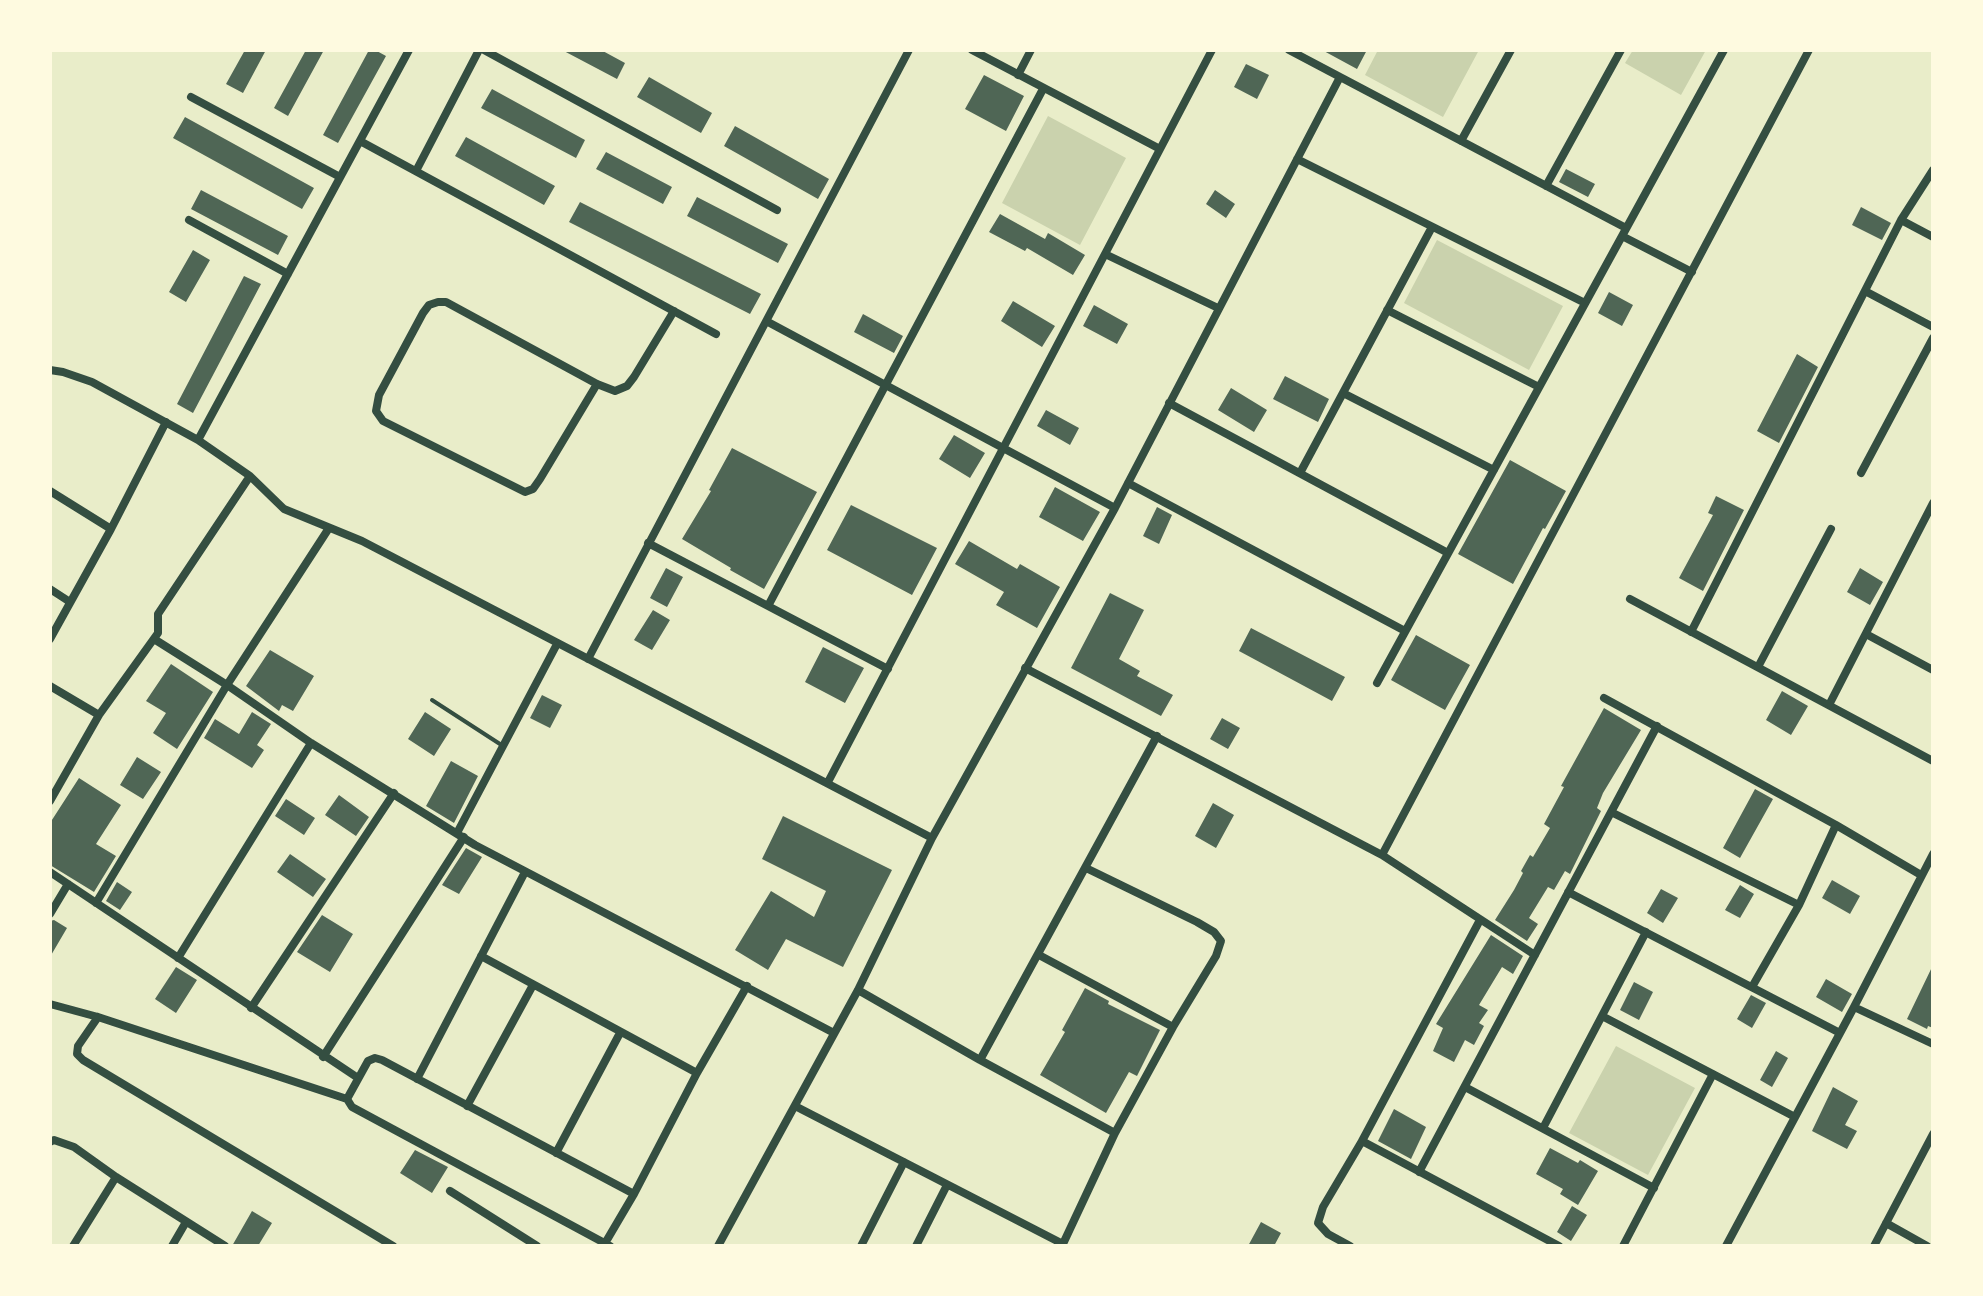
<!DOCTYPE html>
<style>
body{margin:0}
#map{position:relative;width:1983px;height:1296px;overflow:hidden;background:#e9edc9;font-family:Manrope,sans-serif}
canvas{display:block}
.frame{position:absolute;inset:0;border:52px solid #fefae0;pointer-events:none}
</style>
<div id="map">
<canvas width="1983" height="1296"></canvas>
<div class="frame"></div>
</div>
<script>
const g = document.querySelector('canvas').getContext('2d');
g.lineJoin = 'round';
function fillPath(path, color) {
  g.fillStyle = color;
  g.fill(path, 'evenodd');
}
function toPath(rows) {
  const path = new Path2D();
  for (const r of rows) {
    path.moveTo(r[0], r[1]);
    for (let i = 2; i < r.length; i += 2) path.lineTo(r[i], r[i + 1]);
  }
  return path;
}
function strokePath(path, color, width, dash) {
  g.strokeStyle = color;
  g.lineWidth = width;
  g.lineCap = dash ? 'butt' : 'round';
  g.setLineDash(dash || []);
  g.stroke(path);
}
fillPath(toPath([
 [1378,50,1479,50,1443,117,1365,75],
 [1633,50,1706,50,1681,95,1625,63],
 [1048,116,1126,158,1080,245,1002,203],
 [1437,240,1563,306,1529,370,1404,303],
 [1616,1046,1695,1088,1648,1175,1569,1133]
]), '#cad2ad');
fillPath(toPath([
 [245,50,266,50,243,93,226,84],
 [306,50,324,50,288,116,274,108],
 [369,50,375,50,386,56,338,143,323,135],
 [562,50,601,50,625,63,617,79],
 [1322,50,1367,50,1357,69],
 [1246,64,1269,75,1257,99,1234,87],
 [984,75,1024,96,1006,131,965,109],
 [649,77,712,113,701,133,637,97],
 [492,89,585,140,576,158,481,108],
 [185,117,314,188,302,209,173,138],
 [735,126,829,179,818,199,724,146],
 [466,137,555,186,544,205,455,156],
 [606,152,672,187,663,204,596,169],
 [1566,169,1595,184,1588,197,1559,182],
 [201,190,288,236,278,255,191,209],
 [1215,190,1235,204,1226,218,1206,204],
 [697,197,788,244,778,263,687,216],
 [580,202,761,294,750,314,569,222],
 [1861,207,1891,223,1882,240,1852,225],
 [1000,214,1045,239,1048,233,1085,255,1073,275,1027,248,1025,251,989,232],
 [193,250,210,260,186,302,169,292],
 [244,276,261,284,193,413,177,404],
 [1609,292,1633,305,1622,326,1598,313],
 [1013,301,1055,326,1042,347,1001,321],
 [1094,305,1128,324,1117,344,1083,326],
 [863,314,903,336,894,353,854,332],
 [1797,354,1818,367,1779,443,1757,431],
 [1285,376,1329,399,1318,422,1273,399],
 [1231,388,1267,410,1254,432,1218,410],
 [1046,410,1079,428,1070,445,1037,426],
 [954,435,985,453,970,478,939,459],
 [732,448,817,492,764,589,730,570,731,568,682,539,711,491,709,490],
 [1510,460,1566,491,1545,529,1543,528,1513,584,1458,554],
 [1055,487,1100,512,1083,541,1039,517],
 [1716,496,1744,510,1703,591,1679,578,1713,515,1708,513],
 [851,505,937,548,912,595,827,550],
 [1157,507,1172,515,1159,544,1143,536],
 [969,541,1017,569,1020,564,1060,587,1037,628,996,605,1004,592,955,564],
 [666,568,683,577,667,607,650,598],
 [1860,568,1883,582,1870,605,1847,592],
 [1110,593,1144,610,1119,659,1140,671,1137,676,1173,695,1161,716,1071,668],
 [653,610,670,620,652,650,634,640],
 [1251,628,1345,677,1332,701,1239,651],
 [1416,635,1470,665,1445,710,1391,680],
 [823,647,864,668,845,703,805,682],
 [270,650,314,676,293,711,282,705,279,711,246,686],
 [171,664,213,692,177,749,153,733,166,713,146,701],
 [1782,691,1808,706,1791,735,1766,720],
 [542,695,562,705,550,728,530,718],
 [1604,708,1641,730,1603,793,1597,808,1601,811,1570,874,1565,871,1554,890,1548,887,1529,918,1538,924,1527,941,1495,920,1514,890,1523,873,1521,871,1530,855,1533,857,1550,828,1544,824,1564,787,1561,786],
 [252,712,271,724,257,745,264,750,252,768,204,738,215,719,239,734],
 [425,712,451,729,434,756,408,739],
 [1222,718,1240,728,1228,749,1210,739],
 [137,757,161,772,143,799,120,785],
 [451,761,478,776,454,823,426,806],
 [79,778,121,805,96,844,116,856,94,892,50,865,50,823],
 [1755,789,1773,799,1740,858,1723,848],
 [339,795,369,817,356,836,325,815],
 [286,799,315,818,304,835,275,816],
 [1213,803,1234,815,1216,848,1195,836],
 [783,816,892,870,843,967,786,939,768,970,735,950,771,891,814,917,826,891,762,859],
 [466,848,482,857,459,894,442,885],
 [290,854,326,879,313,897,277,872],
 [1832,880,1860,896,1850,914,1822,898],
 [117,882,132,892,120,910,106,901],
 [1740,885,1754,894,1740,918,1725,910],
 [1661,889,1678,898,1663,923,1647,913],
 [322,915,353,934,330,972,297,952],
 [54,920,67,928,50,957,50,921],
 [1491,935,1523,956,1513,974,1502,967,1479,1005,1488,1010,1479,1023,1484,1026,1474,1045,1465,1040,1454,1062,1433,1051,1443,1028,1436,1024],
 [1933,965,1933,1028,1928,1026,1927,1029,1907,1019],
 [176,967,197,980,176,1013,155,999],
 [1826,979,1852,994,1842,1012,1816,997],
 [1634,982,1653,992,1639,1020,1620,1010],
 [1085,988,1109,1001,1108,1004,1160,1030,1137,1076,1129,1072,1106,1113,1040,1075,1065,1032,1062,1030],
 [1751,995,1766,1003,1752,1028,1737,1019],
 [1776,1051,1788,1058,1772,1087,1760,1080],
 [1833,1087,1858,1101,1845,1125,1857,1131,1847,1149,1812,1131],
 [1394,1109,1426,1127,1411,1159,1378,1141],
 [1550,1148,1578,1163,1580,1160,1598,1171,1578,1205,1560,1194,1563,1189,1536,1174],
 [415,1150,448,1167,432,1193,400,1173],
 [1572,1206,1587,1215,1571,1241,1557,1232],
 [252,1211,272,1223,258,1246,232,1246],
 [1261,1222,1281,1233,1274,1246,1248,1246]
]), '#4f6655');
strokePath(toPath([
 [432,700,503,746]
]), '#344e41', 4);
strokePath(toPath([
 [484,50,777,210],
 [972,50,1160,149],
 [1289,50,1626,228],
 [1018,75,1031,50],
 [191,97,340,177],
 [360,141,716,334],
 [1461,141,1511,50],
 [1297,159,1585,303],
 [416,171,479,50],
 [1546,186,1621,50],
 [189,220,288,274],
 [1901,220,1933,237],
 [1622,236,1692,272],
 [1105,254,1218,308],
 [1865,291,1933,327],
 [1387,310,1539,387],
 [768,322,1115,508],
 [50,370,63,372,92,382,198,440,250,476,284,509,362,541,932,838],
 [597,384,540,479,533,489,525,492,383,421,376,411,379,395,423,313,429,305,438,302,446,302,597,384,615,391,627,386,634,377,674,311],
 [1343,393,1494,470],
 [1169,403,1448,553],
 [198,440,409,50],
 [1300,473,1432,227],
 [1861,473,1933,338],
 [1128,483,1405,631],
 [50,491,111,529],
 [648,543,888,669],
 [50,589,70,602],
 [1630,599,1933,761],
 [768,606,1043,89],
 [1691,632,1901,220,1933,170],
 [1866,634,1933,670],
 [50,639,111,529,166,422],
 [154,639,227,685,311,743,475,845,834,1033],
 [588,659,909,50],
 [1758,667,1831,529],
 [1025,668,1382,855,1535,955],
 [1377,683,1724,50],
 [50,686,99,715],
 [1604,698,1836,825,1921,875],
 [1829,705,1933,503],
 [828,782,1212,50],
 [50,801,99,715,158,633,158,614,250,476],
 [1611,812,1799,905],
 [457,833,557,644],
 [1382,855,1809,50],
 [50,872,358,1078],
 [1568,892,1840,1033],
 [96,903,227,685,329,528],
 [50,914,68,884],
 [1039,955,1173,1027],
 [481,956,697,1073],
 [178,958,311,743],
 [1752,987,1799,905,1836,825],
 [858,990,980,1060,1115,1133],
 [50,1004,98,1017,347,1099],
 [1854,1007,1933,1044],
 [251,1008,394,793],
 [1602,1016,1795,1117],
 [98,1017,78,1046,77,1054,83,1060,393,1246],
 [323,1057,464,837],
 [980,1060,1157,736],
 [417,1079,525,872],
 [1465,1087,1654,1188],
 [467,1106,533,985],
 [795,1106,1063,1244],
 [1543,1128,1646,932],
 [1362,1141,1559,1246],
 [50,1142,54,1140,74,1147,116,1177,225,1246],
 [556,1153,620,1033],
 [1419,1172,1657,726],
 [450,1191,537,1246],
 [1886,1223,1927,1246],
 [604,1245,634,1194,697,1073,747,986],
 [73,1246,116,1177],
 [172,1246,186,1222],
 [610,1246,352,1107,347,1099,368,1061,375,1058,382,1060,634,1194],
 [718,1246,858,990,932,838,1115,508,1340,77],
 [861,1246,904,1162],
 [916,1246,947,1185],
 [1062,1246,1115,1133,1173,1027,1216,956,1221,941,1214,932,1197,922,1086,868],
 [1350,1246,1328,1234,1318,1223,1323,1207,1362,1141,1480,920],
 [1623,1246,1713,1074],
 [1726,1246,1854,1007,1933,854],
 [1874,1246,1933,1134]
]), '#344e41', 8);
</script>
